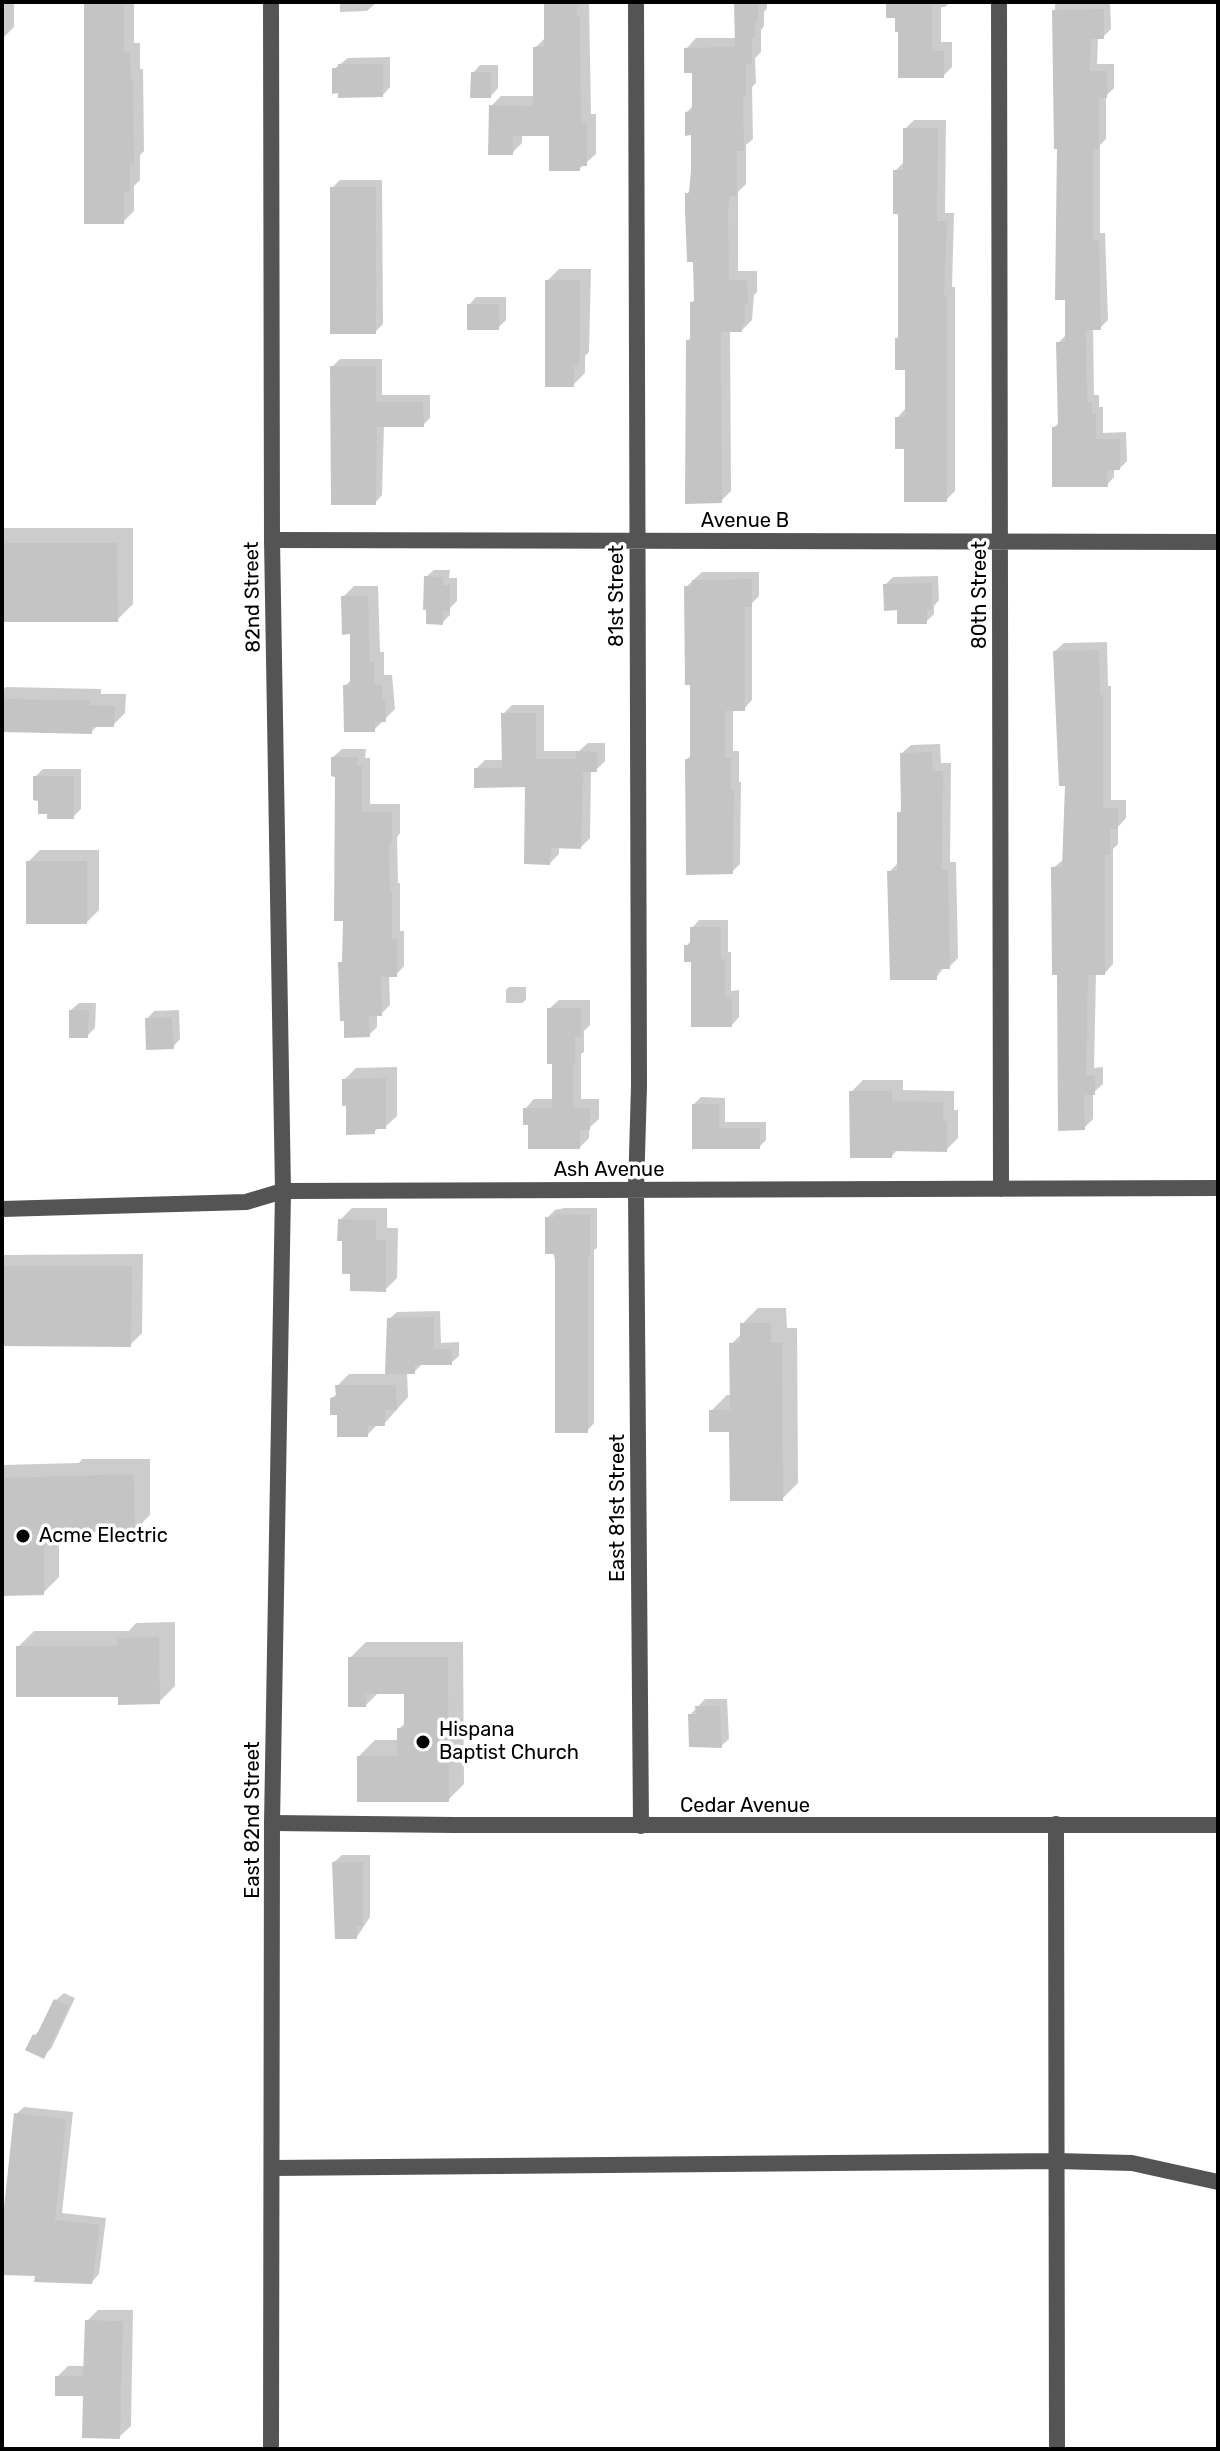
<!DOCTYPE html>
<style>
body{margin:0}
#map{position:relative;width:1220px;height:2451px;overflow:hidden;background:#fff;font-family:Rubik,sans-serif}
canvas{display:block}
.frame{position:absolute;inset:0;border:4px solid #000;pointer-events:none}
</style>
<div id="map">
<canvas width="1220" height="2451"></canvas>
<div class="frame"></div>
</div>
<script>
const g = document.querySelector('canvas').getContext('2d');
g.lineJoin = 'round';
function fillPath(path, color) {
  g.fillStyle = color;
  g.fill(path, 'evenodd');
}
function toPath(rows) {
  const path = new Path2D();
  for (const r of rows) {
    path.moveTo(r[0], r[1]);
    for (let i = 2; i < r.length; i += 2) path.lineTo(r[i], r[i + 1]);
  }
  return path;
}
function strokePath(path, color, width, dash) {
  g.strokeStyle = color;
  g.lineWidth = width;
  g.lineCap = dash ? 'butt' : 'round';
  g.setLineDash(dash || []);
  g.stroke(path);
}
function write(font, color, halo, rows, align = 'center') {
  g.font = font + ' Rubik,sans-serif';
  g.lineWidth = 7;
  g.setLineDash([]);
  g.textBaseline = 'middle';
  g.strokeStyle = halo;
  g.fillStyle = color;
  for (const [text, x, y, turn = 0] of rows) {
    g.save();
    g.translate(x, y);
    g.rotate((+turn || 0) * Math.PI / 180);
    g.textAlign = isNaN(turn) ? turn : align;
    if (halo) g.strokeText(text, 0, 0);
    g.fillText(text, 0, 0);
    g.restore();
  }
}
fillPath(toPath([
 [2,2,14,2,14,27,2,39],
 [86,2,134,2,134,43,140,43,140,69,143,69,144,151,140,155,140,180,134,186,134,211,123,222],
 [340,2,377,2,367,11,340,12],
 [546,2,589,2,591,114,596,114,596,154,579,169,551,134,522,134,522,143,512,153,491,106,501,96,535,96,535,48,545,38],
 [736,2,767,2,767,8,764,12,764,26,761,30,761,52,755,58,756,83,752,87,753,139,746,145,746,184,738,192,738,271,757,271,757,292,754,295,752,320,742,330,730,330,731,491,721,501,688,341,692,336,692,302,696,299,695,260,687,194,691,189,693,133,687,112,694,105,693,71,686,49,696,38,737,38],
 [888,2,950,2,945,7,941,7,941,42,952,42,952,67,943,76,900,30,897,16],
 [1055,2,1110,2,1111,29,1103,37,1098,37,1097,64,1114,64,1114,88,1106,96,1106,139,1100,145,1100,233,1105,233,1108,320,1100,328,1093,328,1094,395,1099,395,1099,407,1103,407,1103,433,1126,432,1127,461,1120,468,1114,468,1114,477,1107,485,1054,427,1060,422,1058,343,1065,336,1067,298,1059,239],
 [390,57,390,87,383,95,334,69,348,58],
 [480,65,498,65,498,88,491,96,473,73],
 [914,120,946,120,945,213,954,213,952,287,955,287,955,491,946,500,906,447,897,418,905,409,907,368,900,336,900,212,895,171,905,161,905,129],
 [340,180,382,180,383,324,375,332,332,188],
 [559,269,591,269,589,352,585,356,585,373,573,385,547,281],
 [476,297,506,297,506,320,498,328,469,305],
 [340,359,382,359,382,395,430,395,430,418,423,425,384,425,382,495,375,503,332,367],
 [2,528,133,528,133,604,117,620,2,620],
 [434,570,450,570,449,578,457,578,457,601,450,608,450,615,442,623,426,577],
 [702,572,759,572,759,596,752,603,752,700,744,709,733,709,733,751,739,751,739,782,741,782,740,864,732,872,687,759,692,755,692,683,686,587],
 [938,576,939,600,934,606,934,614,926,622,899,608,886,584,893,577],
 [354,586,378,586,380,652,384,652,384,675,392,675,395,709,374,730,345,686,352,679,351,632,343,597],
 [1107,642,1108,686,1111,686,1111,800,1126,800,1126,818,1118,827,1118,844,1113,849,1113,964,1105,973,1096,973,1094,1068,1103,1067,1103,1084,1093,1093,1093,1119,1084,1128,1059,973,1053,868,1064,859,1067,784,1055,651,1064,643],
 [6,687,101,689,101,694,126,694,125,713,113,725,98,725,91,732,2,730,2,691],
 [512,705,544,705,544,751,579,751,588,743,605,743,605,761,596,770,591,770,590,838,581,847,559,847,559,854,550,863,527,785,476,769,485,760,504,760,503,714],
 [940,744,941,763,951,763,950,862,956,862,958,958,949,967,944,967,936,978,889,872,898,863,899,813,903,809,902,753,911,745],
 [342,749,366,749,365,758,370,758,370,804,400,804,400,833,397,837,398,883,400,883,400,931,404,931,404,966,396,975,389,975,390,1005,381,1014,377,1014,377,1027,369,1035,340,963,345,959,345,919,337,775,333,757],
 [43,769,81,769,81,809,73,817,35,777],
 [40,850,99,850,99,910,87,922,28,862],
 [699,920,728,920,728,952,731,952,731,991,739,990,739,1017,732,1025,686,946,692,940,692,928],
 [509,987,526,987,526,1000,522,1003,506,1003,506,990],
 [559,1000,590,1000,590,1025,584,1031,584,1052,581,1054,581,1099,599,1099,599,1119,589,1128,589,1138,580,1147,530,1123,525,1109,534,1099,554,1099,549,1009],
 [79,1003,96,1003,95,1028,87,1036,71,1010],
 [179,1010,180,1039,173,1047,147,1019,154,1011],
 [397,1067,397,1116,385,1127,379,1127,374,1132,344,1080,356,1068],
 [863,1080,903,1080,903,1090,954,1091,954,1110,958,1110,958,1138,946,1150,898,1149,892,1156,851,1092],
 [701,1097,725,1098,725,1122,766,1122,766,1140,759,1147,694,1147,694,1104],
 [352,1208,387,1208,387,1228,398,1228,397,1278,385,1290,352,1272,340,1220],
 [565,1208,597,1208,597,1248,594,1250,594,1423,587,1431,547,1218,555,1210],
 [143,1254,142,1333,130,1345,2,1344,2,1255],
 [758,1308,786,1308,787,1328,797,1328,798,1483,782,1499,731,1430,711,1411,727,1395,732,1395,731,1344,742,1334,742,1324],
 [440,1311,441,1343,459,1342,459,1356,451,1363,423,1363,414,1372,407,1372,408,1397,384,1424,378,1424,367,1435,339,1413,332,1398,338,1393,337,1386,349,1374,387,1374,389,1319,397,1312],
 [82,1459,150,1459,150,1515,134,1531,59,1529,59,1577,43,1593,2,1594,2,1465,79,1463],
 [175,1622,175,1686,159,1702,120,1695,18,1647,34,1631,129,1631,136,1623],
 [366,1642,463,1642,464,1784,448,1800,359,1756,375,1740,399,1740,399,1729,406,1722,406,1692,379,1692,366,1705,350,1658],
 [705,1699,727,1699,729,1739,721,1746,690,1715],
 [342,1855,370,1855,370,1917,357,1937,334,1862],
 [64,1993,75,1998,51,2049,43,2056,35,2035,43,2027,56,2000],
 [24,2107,73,2112,62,2213,106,2218,99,2274,92,2282,37,2274,2,2273,16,2114],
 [98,2310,133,2310,131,2426,119,2437,85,2394,57,2377,68,2366,86,2366,87,2321]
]), '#0003');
fillPath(toPath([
 [84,2,124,2,124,52,130,52,131,79,133,79,134,163,130,163,130,192,124,192,124,224,84,224],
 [544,2,577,2,577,15,580,15,581,123,587,123,587,166,580,166,580,171,549,171,549,136,513,136,513,155,488,155,489,105,533,106,533,47,544,47],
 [734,2,758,2,758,21,755,21,755,38,752,39,752,64,746,64,746,95,743,95,744,151,737,151,737,196,730,196,728,209,729,280,747,280,748,305,745,305,745,323,742,323,742,332,721,332,722,503,685,504,686,340,690,340,690,302,694,302,693,262,687,262,685,209,685,193,689,193,691,170,691,135,685,136,685,112,692,111,692,73,684,73,684,48,735,47],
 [886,2,932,2,932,51,944,51,944,78,898,78,898,32,895,32,895,18,886,18],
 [1104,9,1104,39,1091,39,1090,71,1107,71,1107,98,1099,98,1099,149,1093,149,1093,240,1099,240,1101,330,1086,330,1087,402,1092,402,1092,414,1096,414,1096,439,1120,439,1120,470,1107,470,1108,487,1052,487,1052,427,1058,427,1056,342,1065,342,1065,300,1055,300,1057,149,1054,149,1052,10],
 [338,64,383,64,383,97,338,98,338,93,332,94,332,68,338,68],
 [471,72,491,72,491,98,470,98],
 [903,128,938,128,937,221,947,221,944,295,947,295,947,502,904,502,904,449,895,449,895,417,905,417,905,370,895,370,895,338,898,338,898,214,893,214,893,170,903,170],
 [330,187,376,187,376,334,330,334],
 [545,280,580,280,580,353,578,366,574,366,574,387,545,387],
 [467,304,499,304,499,330,467,330],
 [330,366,376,366,376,402,423,402,424,427,377,427,376,505,331,505],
 [2,543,117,543,118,622,2,622],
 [424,576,443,577,443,585,450,585,450,611,443,611,443,625,426,624,426,610,423,610],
 [752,579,752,607,745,607,745,711,725,711,725,758,731,758,731,790,734,790,733,874,686,875,685,759,690,759,690,685,685,685,684,586,692,586,692,580],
 [932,583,932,610,927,610,927,624,897,624,897,610,884,611,883,584],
 [341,596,368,596,370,662,374,662,374,685,382,685,382,700,385,700,386,722,375,722,375,732,344,732,343,685,350,685,350,634,342,635],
 [1099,650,1100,695,1103,695,1103,808,1118,808,1118,829,1110,829,1110,855,1105,855,1105,975,1088,975,1086,1076,1095,1075,1095,1095,1084,1095,1085,1130,1058,1131,1057,975,1052,975,1051,867,1062,867,1065,786,1059,786,1053,651],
 [2,699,90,700,90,705,115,706,114,727,92,727,92,734,2,732],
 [501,713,536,713,536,759,576,759,576,751,597,752,597,772,583,772,581,849,551,848,550,865,524,864,525,787,474,788,474,768,502,768],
 [932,752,933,771,943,771,942,870,948,870,950,969,937,969,937,980,890,980,887,871,897,871,897,812,901,812,900,753],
 [331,757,358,757,357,766,362,766,362,812,392,812,392,844,389,844,390,891,392,891,392,939,397,939,397,977,381,977,382,1016,369,1016,370,1037,344,1038,344,1021,340,1021,338,962,342,962,343,921,334,921,335,777,331,776],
 [33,776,74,776,74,819,47,819,47,814,38,814,38,801,33,800],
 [26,861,87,861,87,924,26,924],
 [690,927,721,927,721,959,725,959,725,997,732,997,732,1027,691,1027,691,962,684,962,684,945,690,945],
 [547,1008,581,1008,581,1037,575,1037,575,1064,573,1064,573,1108,590,1108,590,1130,580,1130,580,1149,528,1149,528,1125,523,1125,523,1108,552,1108,552,1064,547,1064],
 [69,1010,89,1010,88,1038,69,1038],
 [172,1017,174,1049,146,1050,145,1018],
 [386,1078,386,1129,375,1129,375,1134,346,1135,346,1106,342,1106,342,1079],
 [849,1091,892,1091,892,1101,943,1102,943,1121,947,1121,947,1152,892,1151,892,1158,850,1158],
 [692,1104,719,1104,719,1128,760,1128,760,1149,692,1149],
 [555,1214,590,1215,590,1257,588,1257,588,1433,555,1433,555,1257,554,1254,545,1254,545,1217,555,1217],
 [338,1219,376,1220,376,1240,386,1240,386,1292,350,1291,350,1274,342,1274,342,1241,337,1241],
 [2,1266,132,1266,131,1347,2,1346],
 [434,1317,434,1349,452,1349,452,1365,415,1365,415,1374,385,1374,387,1318],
 [740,1323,771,1323,771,1343,782,1343,783,1501,730,1501,729,1432,709,1432,709,1410,730,1410,729,1343,740,1343],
 [335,1385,396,1385,397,1410,385,1410,385,1426,368,1426,368,1437,337,1437,337,1415,330,1415,330,1398,336,1397],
 [134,1474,135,1533,44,1531,44,1595,2,1596,2,1478],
 [159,1637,160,1704,118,1705,118,1697,16,1697,16,1646,118,1646,118,1638],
 [348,1657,448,1657,449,1802,357,1802,357,1756,397,1756,397,1728,404,1728,404,1694,366,1694,366,1707,348,1707],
 [695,1706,720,1706,722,1748,689,1747,688,1714,696,1714],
 [332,1862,363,1862,363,1926,357,1926,357,1939,335,1939],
 [54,1999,69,2006,44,2059,25,2050,33,2034,36,2036],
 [14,2113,66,2119,55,2220,100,2225,92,2284,34,2282,35,2276,2,2275,2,2208,4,2208],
 [85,2320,123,2321,120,2439,82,2438,83,2396,55,2396,55,2376,83,2376]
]), '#c4c4c4');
strokePath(toPath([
 [636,2,639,1086,636,1190,641,1826],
 [999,2,1001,1189],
 [272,540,1218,542],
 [2,1209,246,1202,283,1191,1218,1188],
 [272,1823,455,1825,1218,1825],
 [1056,1824,1057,2449],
 [272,2168,1057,2161,1132,2163,1218,2182]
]), '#545454', 16);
strokePath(toPath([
 [271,2,272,540,283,1191,272,1823,271,2449]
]), '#545454', 16);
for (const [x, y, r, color] of [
 [23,1536,8,"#000"],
 [423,1742,8,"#000"]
]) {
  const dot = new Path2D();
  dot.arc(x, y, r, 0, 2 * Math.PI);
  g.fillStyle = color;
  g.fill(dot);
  strokePath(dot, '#fff', 3);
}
write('20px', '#000', '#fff', [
 ["Avenue B",745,521],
 ["80th Street",980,595,-90],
 ["81st Street",617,596,-90],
 ["82nd Street",253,597,-91],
 ["Ash Avenue",609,1170],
 ["East 81st Street",618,1508,-90],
 ["Cedar Avenue",745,1806],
 ["East 82nd Street",253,1820,-90]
]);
write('20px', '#000', '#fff', [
 ["Acme Electric",39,1536],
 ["Hispana",439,1730],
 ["Baptist Church",439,1753]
], 'left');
</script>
